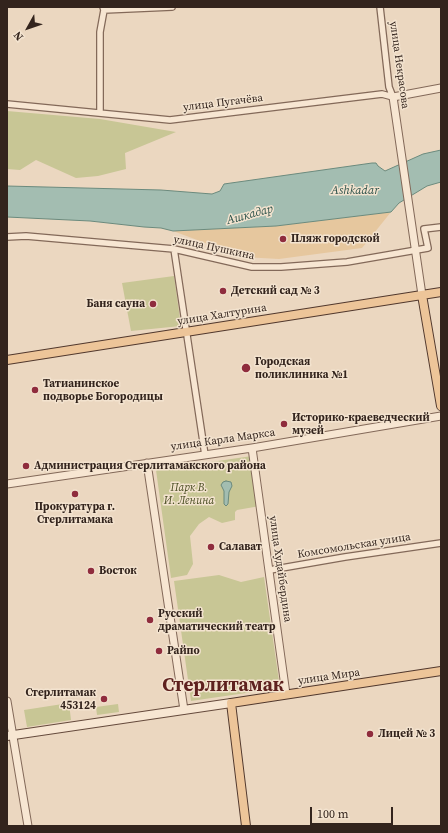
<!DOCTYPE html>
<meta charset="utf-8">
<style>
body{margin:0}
#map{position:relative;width:448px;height:833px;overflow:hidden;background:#ebd7c0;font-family:"Source Serif 4",serif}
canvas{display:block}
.frame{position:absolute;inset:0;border:8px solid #33241d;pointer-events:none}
.north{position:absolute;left:8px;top:8px;width:40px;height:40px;-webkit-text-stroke:3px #f3e3cf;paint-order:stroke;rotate:230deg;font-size:11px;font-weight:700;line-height:16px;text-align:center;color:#33241d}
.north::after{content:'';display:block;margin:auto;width:14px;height:18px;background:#33241d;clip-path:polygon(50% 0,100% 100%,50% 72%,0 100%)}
.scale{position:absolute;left:310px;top:807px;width:83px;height:18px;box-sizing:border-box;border:2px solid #33241d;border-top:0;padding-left:5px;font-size:12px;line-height:14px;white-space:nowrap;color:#33241d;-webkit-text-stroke:3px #f3e3cf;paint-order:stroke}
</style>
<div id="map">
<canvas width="448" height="833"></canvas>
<div class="frame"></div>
<div class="north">N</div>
<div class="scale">100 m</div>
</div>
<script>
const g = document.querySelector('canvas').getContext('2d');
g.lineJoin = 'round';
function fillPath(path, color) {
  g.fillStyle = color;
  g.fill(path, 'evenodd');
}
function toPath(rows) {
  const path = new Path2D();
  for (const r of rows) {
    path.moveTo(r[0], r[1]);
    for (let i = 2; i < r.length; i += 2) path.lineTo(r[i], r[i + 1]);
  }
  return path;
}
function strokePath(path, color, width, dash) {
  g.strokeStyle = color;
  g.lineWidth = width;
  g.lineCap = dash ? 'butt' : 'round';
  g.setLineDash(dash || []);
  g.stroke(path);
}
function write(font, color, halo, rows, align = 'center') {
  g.font = font + ' "Source Serif 4",serif';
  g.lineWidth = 3;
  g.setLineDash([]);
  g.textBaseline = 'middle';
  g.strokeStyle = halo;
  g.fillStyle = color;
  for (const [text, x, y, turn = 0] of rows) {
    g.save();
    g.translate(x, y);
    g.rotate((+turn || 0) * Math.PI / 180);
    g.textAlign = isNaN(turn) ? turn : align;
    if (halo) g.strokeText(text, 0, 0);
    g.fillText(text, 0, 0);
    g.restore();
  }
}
fillPath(toPath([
 [7,111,100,119,176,132,125,153,126,169,98,176,76,178,36,160,20,170,7,169],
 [174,276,181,326,131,331,122,283],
 [252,456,260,506,237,510,235,512,235,520,222,523,209,517,199,524,190,536,193,564,187,575,171,578,156,470],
 [219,575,241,582,264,577,280,688,191,701,174,581],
 [69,703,71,720,27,727,24,710],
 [118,704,119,712,97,715,96,707]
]), '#c8c695');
fillPath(toPath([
 [391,212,362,248,279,259,243,257,173,231,276,226]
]), '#e6c79e');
const water = toPath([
 [441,150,441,182,427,186,399,203,391,212,276,226,173,231,161,228,144,227,90,221,7,217,7,186,161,190,212,194,220,191,224,184,372,163,376,163,378,166,385,171,423,154,441,150],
 [226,481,231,482,232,486,229,492,228,504,226,506,224,504,224,491,221,485,223,482,226,481]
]);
fillPath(water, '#a3bdb1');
strokePath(water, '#6b8a7d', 1);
const minor = toPath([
 [380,7,389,87,393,97],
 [104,10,172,7],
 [7,104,170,120,382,94,393,97],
 [100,113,100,32,104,10,103,7],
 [7,237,26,236,174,249,252,267,281,267,347,262,428,248,424,229,441,227],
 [174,249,205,455],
 [270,570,345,557,441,543]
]);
const tertiary = toPath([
 [422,295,393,97,441,88],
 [252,448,286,694],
 [147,463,184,710],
 [7,484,252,448,441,416],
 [7,701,28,826]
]);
const secondary = toPath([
 [7,736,231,703]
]);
const primary = toPath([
 [422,295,441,406],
 [7,360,441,292],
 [246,826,231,703,441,671]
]);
strokePath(minor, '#836959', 8);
strokePath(tertiary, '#836959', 9);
strokePath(secondary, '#654a3c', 10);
strokePath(primary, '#51382d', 10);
strokePath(minor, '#f7e6d2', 5.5);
strokePath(tertiary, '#f7e6d2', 7);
strokePath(secondary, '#f7e6d2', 8);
strokePath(primary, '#edc599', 8);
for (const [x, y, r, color] of [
 [283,239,4,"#8f2c3d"],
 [223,291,4,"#8f2c3d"],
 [153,304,4,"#8f2c3d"],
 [246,368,5,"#8f2c3d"],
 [35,390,4,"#8f2c3d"],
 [284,424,4,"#8f2c3d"],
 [26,466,4,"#8f2c3d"],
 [75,494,4,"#8f2c3d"],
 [211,547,4,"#8f2c3d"],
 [91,571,4,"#8f2c3d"],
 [150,620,4,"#8f2c3d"],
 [159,651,4,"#8f2c3d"],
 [104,699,4,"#8f2c3d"],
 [370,734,4,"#8f2c3d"]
]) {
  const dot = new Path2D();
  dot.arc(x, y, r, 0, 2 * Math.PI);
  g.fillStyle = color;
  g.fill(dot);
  strokePath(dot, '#f3e3cf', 1.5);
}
write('11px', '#33241d', '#f3e3cf', [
 ["улица Некрасова",399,65,82],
 ["улица Пугачёва",223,103,-7],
 ["улица Пушкина",214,248,12],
 ["улица Халтурина",222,315,-9],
 ["улица Карла Маркса",223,440,-8],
 ["Комсомольская улица",354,546,-9],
 ["улица Худайбердина",280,569,82],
 ["улица Мира",329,677,-8]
]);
write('bold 11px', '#33241d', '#f3e3cf', [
 ["Пляж городской",291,239],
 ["Детский сад № 3",231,291],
 ["Баня сауна",145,304,"right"],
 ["Городская",255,362],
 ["поликлиника №1",255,375],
 ["Татианинское",43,384],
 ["подворье Богородицы",43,397],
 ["Историко-краеведческий",292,418],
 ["музей",292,431],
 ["Администрация Стерлитамакского района",34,466],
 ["Прокуратура г.",75,507,"center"],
 ["Стерлитамака",75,520,"center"],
 ["Салават",219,547],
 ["Восток",99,571],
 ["Русский",158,614],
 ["драматический театр",158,627],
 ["Райпо",167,651],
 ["Стерлитамак",96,693,"right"],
 ["453124",96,706,"right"],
 ["Лицей № 3",378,734]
], 'left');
write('italic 11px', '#4b4f24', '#f3e3cf', [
 ["Парк В.",189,488],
 ["И. Ленина",189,501]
]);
write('italic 12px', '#2c524a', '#f3e3cf', [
 ["Ashkadar",355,191],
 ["Ашкадар",250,215,-15]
]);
write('bold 19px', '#5e211e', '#f3e3cf', [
 ["Стерлитамак",223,686]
]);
</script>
